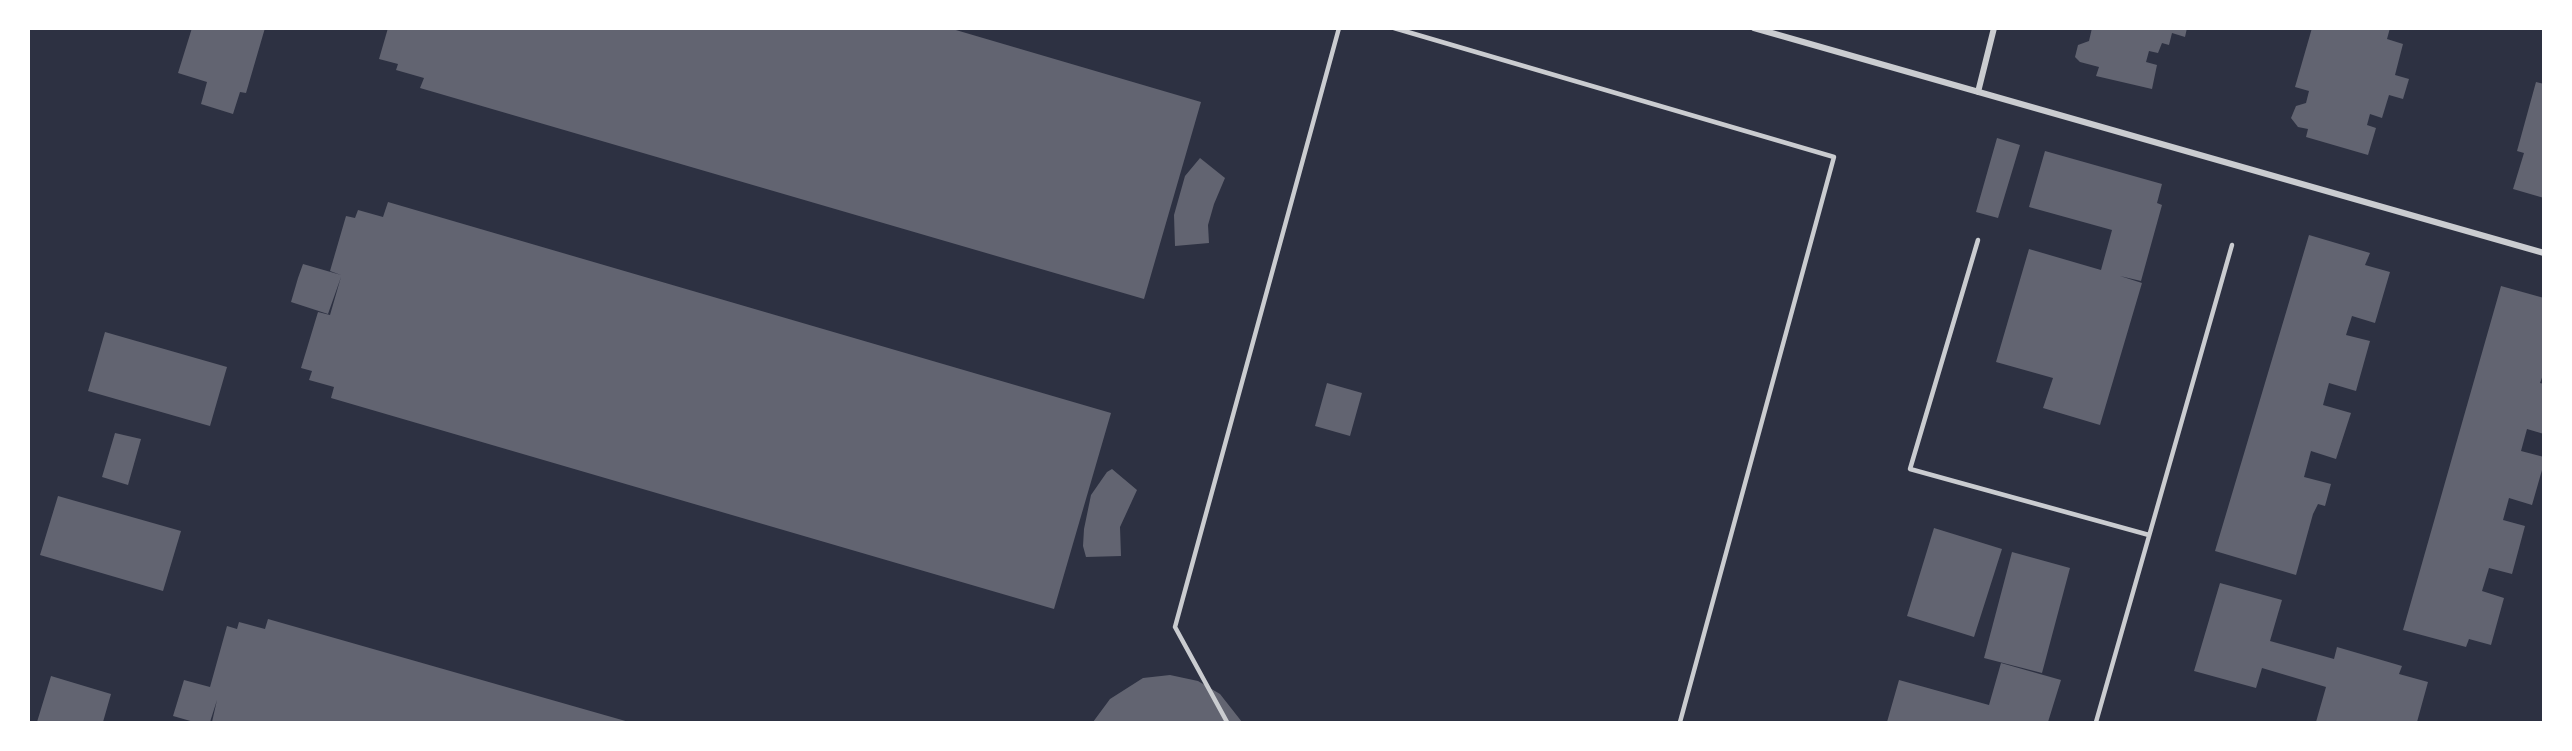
<!DOCTYPE html>
<style>
body{margin:0}
#map{position:relative;width:2572px;height:751px;overflow:hidden;background:#2d3142;font-family:Jost,sans-serif}
canvas{display:block}
.frame{position:absolute;inset:0;border:30px solid #fff;pointer-events:none}
</style>
<div id="map">
<canvas width="2572" height="751"></canvas>
<div class="frame"></div>
</div>
<script>
const g = document.querySelector('canvas').getContext('2d');
g.lineJoin = 'round';
function fillPath(path, color) {
  g.fillStyle = color;
  g.fill(path, 'evenodd');
}
function toPath(rows) {
  const path = new Path2D();
  for (const r of rows) {
    path.moveTo(r[0], r[1]);
    for (let i = 2; i < r.length; i += 2) path.lineTo(r[i], r[i + 1]);
  }
  return path;
}
function strokePath(path, color, width, dash) {
  g.strokeStyle = color;
  g.lineWidth = width;
  g.lineCap = dash ? 'butt' : 'round';
  g.setLineDash(dash || []);
  g.stroke(path);
}
fillPath(toPath([
 [192,28,265,28,246,93,240,92,233,114,201,104,207,82,178,73],
 [388,28,949,28,1201,102,1144,299,420,88,424,78,396,70,398,64,379,59],
 [2092,28,2187,28,2185,37,2172,33,2169,45,2162,43,2158,53,2149,51,2146,62,2157,65,2152,89,2096,76,2099,67,2080,62,2075,57,2078,45,2089,41],
 [2312,28,2390,28,2387,39,2403,44,2395,75,2409,79,2403,99,2389,95,2382,118,2370,114,2367,125,2376,128,2368,155,2306,137,2308,129,2298,127,2291,118,2296,106,2306,103,2309,91,2295,87],
 [2536,82,2544,84,2544,198,2513,189,2524,153,2517,151],
 [1997,138,2020,145,1998,218,1976,212],
 [2045,151,2162,184,2157,203,2162,205,2141,281,2120,276,2142,283,2100,425,2043,408,2053,378,1996,362,2029,249,2101,270,2112,230,2029,207],
 [1200,158,1225,178,1214,204,1208,225,1209,243,1175,246,1174,215,1185,176],
 [388,202,1111,413,1054,609,331,398,334,387,309,380,312,371,301,368,318,312,330,315,341,277,328,314,291,302,298,278,303,264,341,275,330,271,346,216,355,218,358,210,383,217],
 [2309,235,2370,253,2365,265,2390,272,2375,323,2352,316,2346,335,2370,341,2356,391,2329,383,2323,405,2351,413,2336,459,2311,451,2304,477,2331,484,2325,506,2318,504,2313,514,2296,575,2215,551],
 [2501,286,2544,298,2544,372,2540,383,2544,384,2544,434,2527,429,2521,451,2544,457,2544,463,2532,505,2509,498,2503,520,2525,526,2512,574,2489,568,2482,591,2504,598,2491,645,2469,639,2466,647,2403,630],
 [105,332,227,367,210,426,88,391],
 [1327,383,1362,393,1350,436,1315,426],
 [115,433,141,439,128,485,102,477],
 [1112,469,1137,490,1120,527,1121,556,1086,557,1083,546,1084,529,1091,495,1107,472],
 [58,496,181,531,163,591,40,555],
 [1934,528,2002,549,1974,637,1907,616],
 [2012,552,2070,568,2042,673,1984,658],
 [2220,583,2282,600,2270,641,2334,659,2337,647,2402,666,2399,674,2428,682,2417,722,2316,722,2326,687,2262,668,2256,688,2194,671],
 [268,619,629,722,212,722,217,700,210,722,194,722,173,716,184,680,210,687,227,626,237,629,239,622,265,629],
 [2001,663,2061,680,2048,722,1887,722,1899,680,1989,705],
 [1170,675,1198,681,1220,694,1242,722,1093,722,1110,699,1143,678],
 [51,676,111,694,103,722,37,722]
]), '#626471');
strokePath(toPath([
 [1394,28,1834,157,1680,722],
 [1978,240,1910,469,2149,535],
 [1227,722,1175,627,1339,28],
 [2096,722,2232,245]
]), '#caccd0', 4.5);
strokePath(toPath([
 [1754,28,2544,253],
 [1978,92,1994,28]
]), '#caccd0', 6);
</script>
